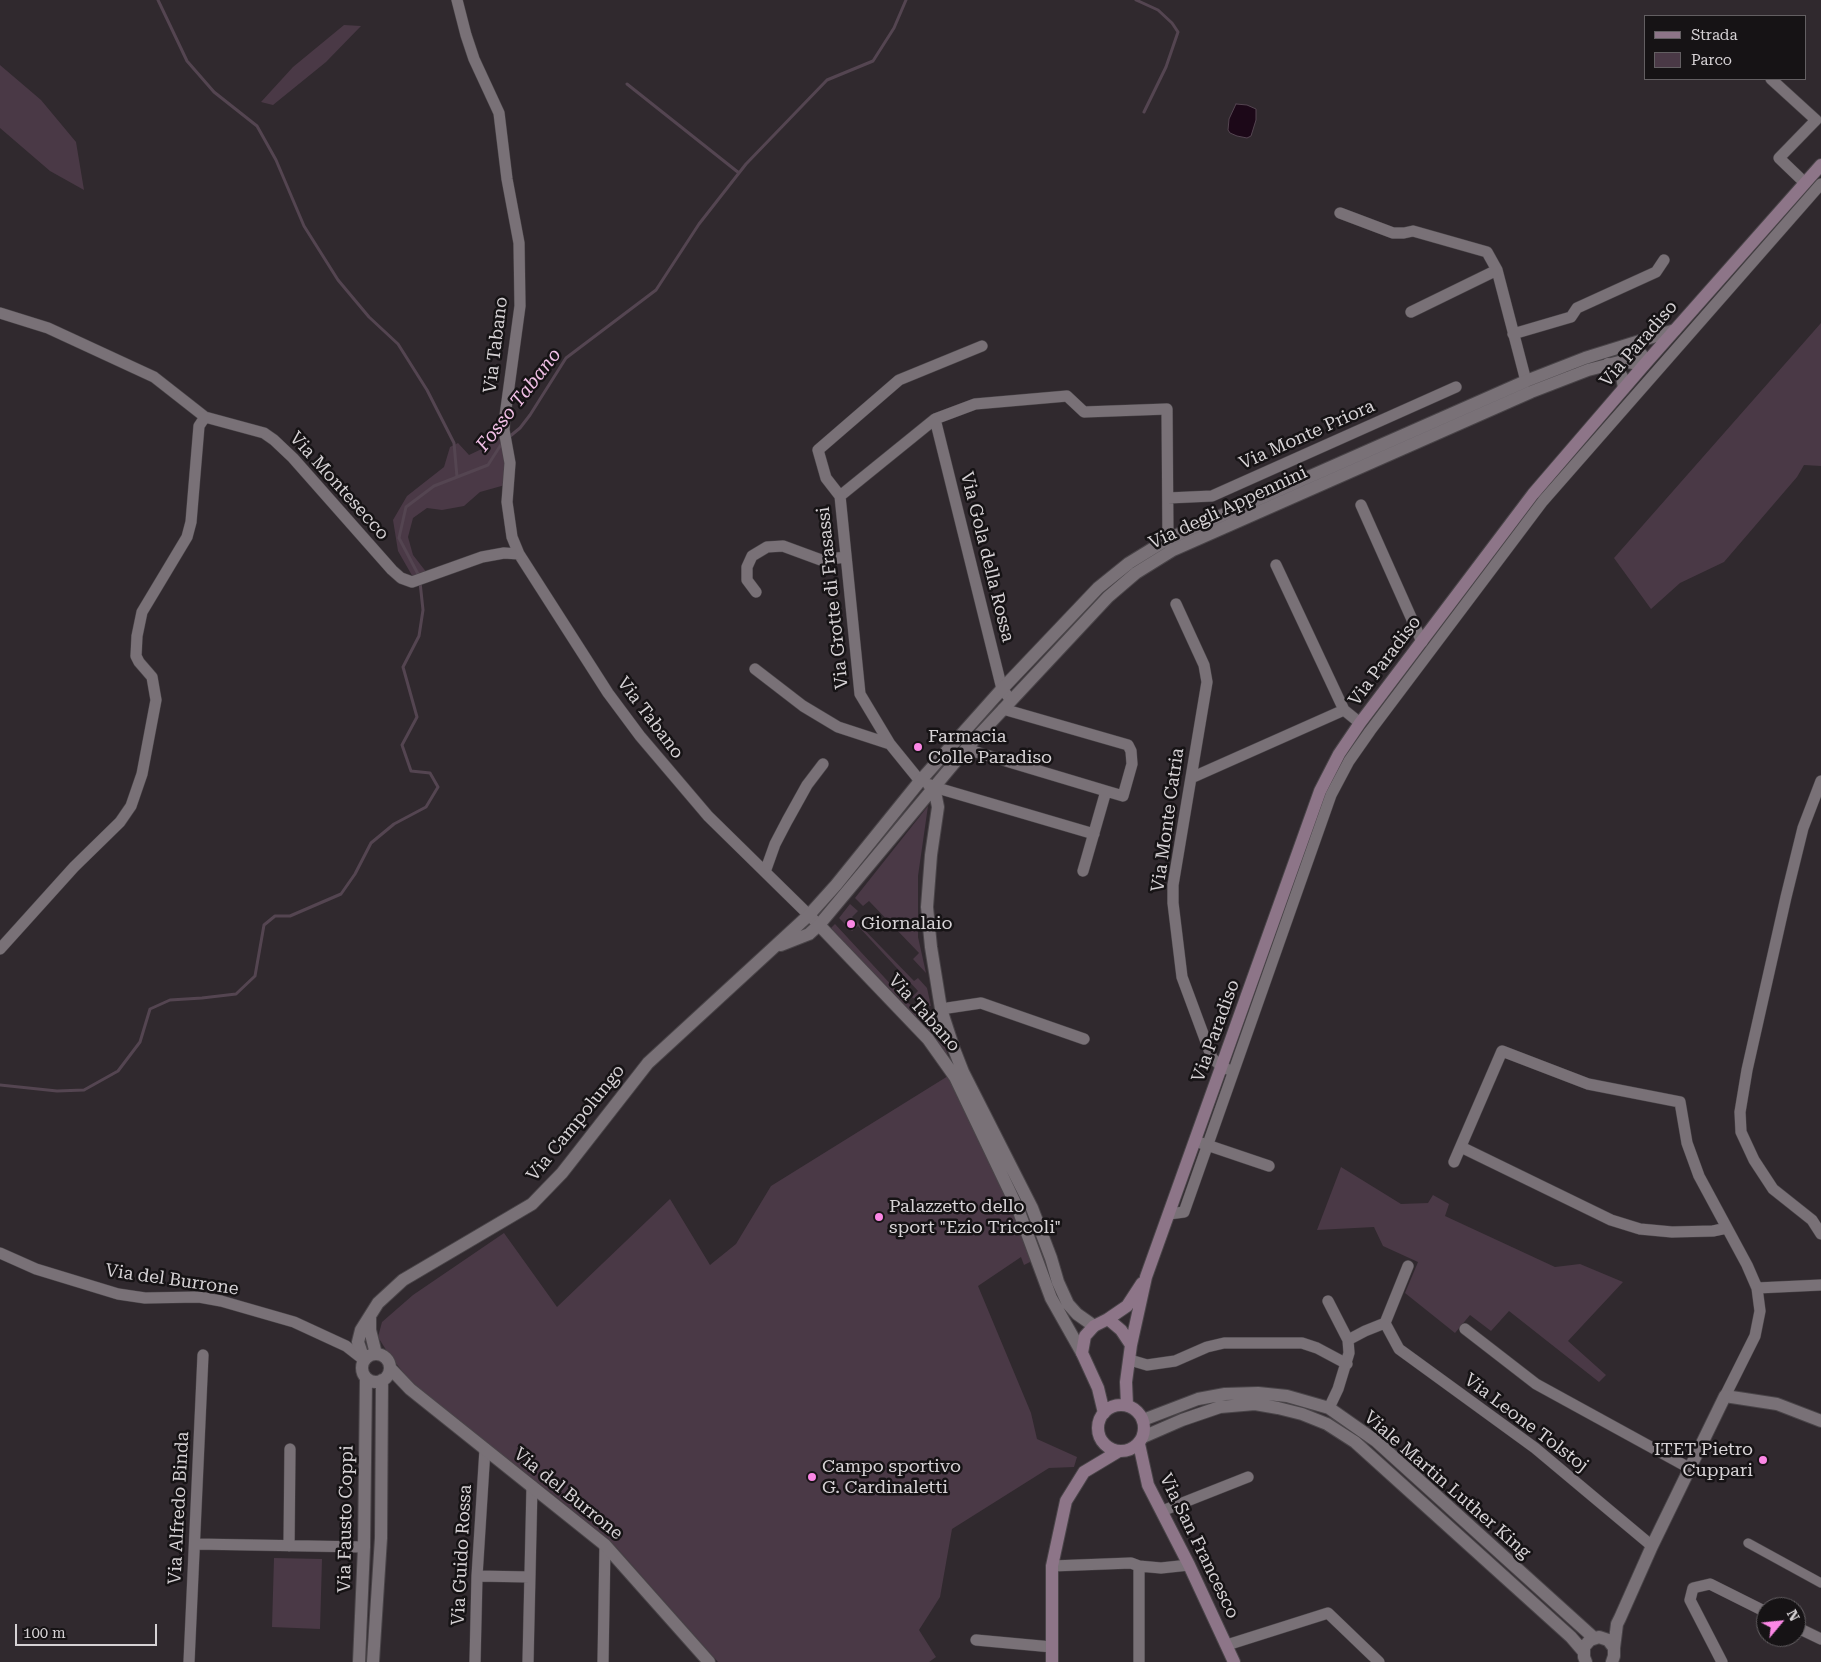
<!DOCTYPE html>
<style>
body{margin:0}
#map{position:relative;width:1821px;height:1662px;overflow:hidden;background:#30292e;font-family:"Roboto Serif",serif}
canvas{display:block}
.legend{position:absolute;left:1644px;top:15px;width:162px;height:65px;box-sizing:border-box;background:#161315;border:1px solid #635f62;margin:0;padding:6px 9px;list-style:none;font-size:15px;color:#d6d2d5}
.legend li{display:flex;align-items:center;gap:10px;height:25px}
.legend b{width:25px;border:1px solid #635f62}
.north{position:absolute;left:1756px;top:1597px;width:50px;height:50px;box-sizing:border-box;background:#161315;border:1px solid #635f62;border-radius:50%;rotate:62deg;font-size:14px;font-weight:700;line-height:20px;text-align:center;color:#d6d2d5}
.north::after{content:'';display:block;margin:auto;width:18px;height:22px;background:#fb87e5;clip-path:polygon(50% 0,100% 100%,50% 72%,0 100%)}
.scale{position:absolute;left:15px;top:1624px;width:142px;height:22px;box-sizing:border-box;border:2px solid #d6d2d5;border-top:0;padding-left:6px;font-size:15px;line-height:18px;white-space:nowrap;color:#d6d2d5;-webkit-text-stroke:4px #161315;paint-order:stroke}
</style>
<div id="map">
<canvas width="1821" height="1662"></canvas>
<ul class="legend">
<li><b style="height:6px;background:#8d7588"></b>Strada</li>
<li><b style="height:14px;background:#4a3946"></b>Parco</li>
</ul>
<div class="north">N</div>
<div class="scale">100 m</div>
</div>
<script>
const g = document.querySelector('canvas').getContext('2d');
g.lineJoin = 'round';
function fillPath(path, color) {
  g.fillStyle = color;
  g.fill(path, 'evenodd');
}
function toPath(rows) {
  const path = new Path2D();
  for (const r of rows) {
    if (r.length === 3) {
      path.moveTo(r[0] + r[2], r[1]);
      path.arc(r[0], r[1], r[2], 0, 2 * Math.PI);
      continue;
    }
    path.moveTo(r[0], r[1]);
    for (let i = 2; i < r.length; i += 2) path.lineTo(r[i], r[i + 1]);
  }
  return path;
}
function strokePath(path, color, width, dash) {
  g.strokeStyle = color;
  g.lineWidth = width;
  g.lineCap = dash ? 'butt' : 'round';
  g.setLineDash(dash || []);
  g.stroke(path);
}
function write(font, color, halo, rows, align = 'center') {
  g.font = font + ' "Roboto Serif",serif';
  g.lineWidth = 5;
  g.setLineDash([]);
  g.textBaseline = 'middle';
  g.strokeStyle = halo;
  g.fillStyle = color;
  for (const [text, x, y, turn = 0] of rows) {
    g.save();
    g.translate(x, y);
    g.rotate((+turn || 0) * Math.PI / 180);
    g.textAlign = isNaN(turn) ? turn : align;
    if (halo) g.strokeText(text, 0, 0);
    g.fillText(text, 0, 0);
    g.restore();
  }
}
fillPath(toPath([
 [344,25,361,26,326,62,273,105,261,102,293,67],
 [0,65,41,100,76,142,84,190,50,171,0,128],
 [1821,323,1821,466,1804,465,1797,477,1724,562,1680,583,1651,609,1614,558],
 [498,421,504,436,505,485,480,492,464,506,442,510,427,508,413,518,408,537,413,555,427,573,414,579,398,551,393,520,407,496,444,467,450,447,458,443,469,455,488,446],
 [928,806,918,876,918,937,926,973,913,959,919,953,869,901,863,906,855,898],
 [850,904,858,911,852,917,914,981,918,978,927,988,931,1006,921,1004,912,997,918,991,858,926,852,931,839,918],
 [835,924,908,1003,921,1013,935,1016,949,1059,935,1037,831,928],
 [948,1076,1002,1185,1032,1261,1024,1265,1021,1257,978,1286,1031,1413,1037,1439,1077,1457,1074,1467,1049,1468,952,1529,940,1597,919,1630,936,1657,929,1662,718,1662,616,1547,556,1497,429,1398,406,1376,388,1353,378,1337,382,1322,413,1295,504,1233,557,1307,670,1199,710,1265,736,1244,771,1186],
 [1341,1167,1401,1204,1428,1203,1433,1195,1449,1204,1445,1216,1555,1267,1580,1264,1623,1282,1568,1341,1606,1375,1599,1382,1509,1311,1491,1331,1470,1315,1455,1333,1405,1293,1418,1262,1383,1246,1374,1227,1317,1230],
 [274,1558,322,1559,320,1629,272,1627]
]), '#4a3946');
const water = toPath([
 [1236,104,1247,105,1256,109,1256,120,1251,136,1247,138,1237,136,1230,133,1228,130,1229,119,1236,104]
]);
fillPath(water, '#1c0818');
strokePath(water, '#544551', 1);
strokePath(toPath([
 [158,0,187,61,214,92,257,126,276,160,304,226,338,280,369,317,398,344,427,390,454,443,457,477],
 [1136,0,1158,10,1172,23,1178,32,1166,67,1144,112],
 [627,84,739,173],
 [509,437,520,428,530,415,566,358,656,290,699,224,746,164,827,80,873,61,894,28,906,0],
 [419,576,399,538,406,507,434,486,488,465,502,443],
 [0,1085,57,1091,84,1090,118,1071,140,1042,150,1009,170,1000,202,998,236,994,255,976,264,925,275,916,290,916,341,894,355,874,371,843,394,824,426,807,438,787,430,773,411,771,402,745,417,717,403,667,419,636,423,610,420,582]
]), '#544551', 3);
const pedestrian = toPath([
 [1748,1543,1821,1583]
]);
const minor = toPath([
 [457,0,466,35,474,59,499,113,507,179,519,243,520,306,505,416,504,430,510,463,507,502,512,537,519,554,608,693,640,736,708,816,819,925],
 [1771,79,1816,120,1779,158,1805,183],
 [1340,213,1393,233,1404,233,1413,231,1487,252,1497,270,1526,381],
 [1411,312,1497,270],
 [0,313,48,328,154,377,205,417,264,433,274,440,293,458,392,570,401,578,412,582,482,557,504,553,519,554],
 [1513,334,1571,317,1577,308,1656,272,1664,260],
 [935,419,1002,689,1011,700],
 [840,496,826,478,818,450,899,380,982,346],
 [1168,498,1212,496,1456,387],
 [1361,505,1422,642],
 [1276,565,1344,710],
 [756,592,747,580,747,567,752,556,767,547,783,546,821,560,846,557],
 [1176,604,1204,665,1207,682,1173,885,1173,903,1182,977,1212,1058,1222,1067,1227,1069],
 [755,669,803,706,838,727,890,744,920,781],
 [1003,709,1128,745,1131,751,1132,764,1123,796,1106,791,1083,871],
 [890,744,860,694,840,496,935,419,975,404,1067,396,1084,412,1167,409,1168,539,1171,547],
 [966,749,1106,791],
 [1191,778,1344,710,1360,723],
 [1821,781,1803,828,1786,897,1747,1070,1740,1112,1741,1132,1754,1160,1773,1189,1812,1220,1821,1234],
 [934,787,1094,834],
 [765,872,775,844,787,821,807,785,823,764],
 [0,949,74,867,120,822,131,806,142,774,156,700,152,677,139,662,136,656,137,636,142,612,187,537,191,522,199,426,205,417],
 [941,1009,981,1003,1084,1039],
 [1201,1143,1269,1166],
 [1461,1147,1611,1220,1640,1229,1672,1232,1713,1231,1727,1228],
 [1454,1162,1502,1051,1588,1084,1680,1102,1687,1143,1699,1176,1747,1265,1757,1288,1760,1311,1755,1336,1725,1396],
 [1169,1214,1184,1212,1331,795,1349,761,1370,731,1543,501,1821,184],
 [0,1253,36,1269,118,1294,145,1298,199,1297,221,1301,294,1322,346,1346,364,1360],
 [1757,1288,1821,1285],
 [1328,1301,1348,1340,1349,1353,1338,1389,1329,1408],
 [1385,1323,1399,1349,1535,1448,1652,1546],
 [1465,1329,1536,1384,1691,1469],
 [1348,1340,1365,1331,1385,1323,1408,1266],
 [1130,1360,1147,1365,1175,1361,1207,1347,1224,1343,1302,1343,1317,1348,1347,1364],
 [1162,1511,1248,1477],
 [195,1544,364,1547],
 [289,1546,290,1449],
 [1052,1566,1131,1563,1139,1566,1161,1568,1189,1565],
 [477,1576,530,1577],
 [1796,1627,1821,1639],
 [976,1640,1052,1647],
 [1227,1645,1328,1613,1379,1662],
 [189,1662,203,1355],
 [475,1662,477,1576,485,1449],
 [528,1662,532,1486],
 [603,1662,605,1545],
 [1139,1662,1139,1566],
 [1722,1662,1690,1600,1693,1588,1710,1584,1766,1612]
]);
const tertiary = toPath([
 [1608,364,1617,369,1622,377,1624,388],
 [929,785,934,787,938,807,931,855,927,907,931,947,941,1009,954,1049,963,1072,1032,1208,1051,1258,1058,1282,1068,1304,1077,1314,1094,1326],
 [819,925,928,1039,955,1077,1018,1209,1051,1298,1082,1353],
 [781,945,809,934,819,925,966,749,1108,597,1136,573,1173,550,1531,392,1588,370,1623,361,1644,365,1642,355,1637,350,1626,347],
 [370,1318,370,1330,376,1354],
 [376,1368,14],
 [364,1360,358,1342,361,1330,378,1303,403,1280,532,1204,562,1173,648,1063,809,915,836,885,920,781,1002,689,1098,588,1129,563,1168,539,1526,381,1585,358,1675,330],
 [390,1368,410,1389,605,1545,709,1662],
 [1143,1420,1198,1399,1225,1394,1258,1393,1287,1396,1329,1408,1376,1441,1594,1638],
 [1143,1437,1182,1420,1220,1407,1255,1404,1278,1408,1302,1414,1327,1424,1355,1442,1571,1637,1583,1651],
 [1614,1648,1617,1624,1620,1618,1652,1546,1725,1396,1777,1404,1821,1421],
 [359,1662,364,1547,366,1378],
 [373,1662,381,1538,382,1380],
 [1586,1662,1584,1657,1584,1647,1590,1640,1599,1637,1608,1640,1614,1648,1614,1656,1612,1662]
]);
const secondary = toPath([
 [1108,1319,1127,1306,1142,1283],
 [1131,1345,1146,1277,1320,791,1339,754,1360,723,1533,494,1644,365,1821,165],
 [1121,1428,23],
 [1104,1413,1098,1388,1082,1353,1085,1336,1094,1326,1108,1319,1121,1330,1131,1345,1126,1382,1127,1405],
 [1139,1444,1148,1485,1189,1565,1234,1662],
 [1052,1662,1052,1566,1066,1501,1084,1472,1119,1451]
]);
strokePath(pedestrian, '#494448', 10);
strokePath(minor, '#494448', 12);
strokePath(tertiary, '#494448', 14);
strokePath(secondary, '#494448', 14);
strokePath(pedestrian, '#797177', 9);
strokePath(minor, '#797177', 11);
strokePath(tertiary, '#797177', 12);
strokePath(secondary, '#8d7588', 12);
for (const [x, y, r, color] of [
 [918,747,5,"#fb87e5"],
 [851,924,5,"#fb87e5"],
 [879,1217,5,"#fb87e5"],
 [1763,1460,5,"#fb87e5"],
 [812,1477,5,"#fb87e5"]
]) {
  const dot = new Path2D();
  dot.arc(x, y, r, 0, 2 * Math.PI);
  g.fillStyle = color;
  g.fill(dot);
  strokePath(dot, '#161315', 2);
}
write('18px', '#d6d2d5', '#161315', [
 ["Via Paradiso",1639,344,-49],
 ["Via Tabano",496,345,-83],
 ["Via Monte Priora",1307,435,-24],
 ["Via Montesecco",339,486,48],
 ["Via degli Appennini",1228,508,-25],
 ["Via Gola della Rossa",987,557,76],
 ["Via Grotte di Frasassi",833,598,-96],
 ["Via Paradiso",1385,661,-53],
 ["Via Tabano",650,718,53],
 ["Via Monte Catria",1168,820,-82],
 ["Via Tabano",924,1013,48],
 ["Via Paradiso",1216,1031,-70],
 ["Via Campolungo",576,1123,-51],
 ["Via del Burrone",172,1280,8],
 ["Via Leone Tolstoj",1526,1423,37],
 ["Viale Martin Luther King",1447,1485,41],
 ["Via del Burrone",568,1494,39],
 ["Via Alfredo Binda",179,1508,-87],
 ["Via Fausto Coppi",346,1519,-89],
 ["Via San Francesco",1199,1546,64],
 ["Via Guido Rossa",462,1555,-87]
]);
write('18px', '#d6d2d5', '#161315', [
 ["Farmacia",928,737],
 ["Colle Paradiso",928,758],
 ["Giornalaio",861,924],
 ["Palazzetto dello",889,1207],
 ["sport \"Ezio Triccoli\"",889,1228],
 ["ITET Pietro",1753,1450,"right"],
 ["Cuppari",1753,1471,"right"],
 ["Campo sportivo",822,1467],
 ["G. Cardinaletti",822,1488]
], 'left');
write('italic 19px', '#f0bfe5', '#161315', [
 ["Fosso Tabano",519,400,-52]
]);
</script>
